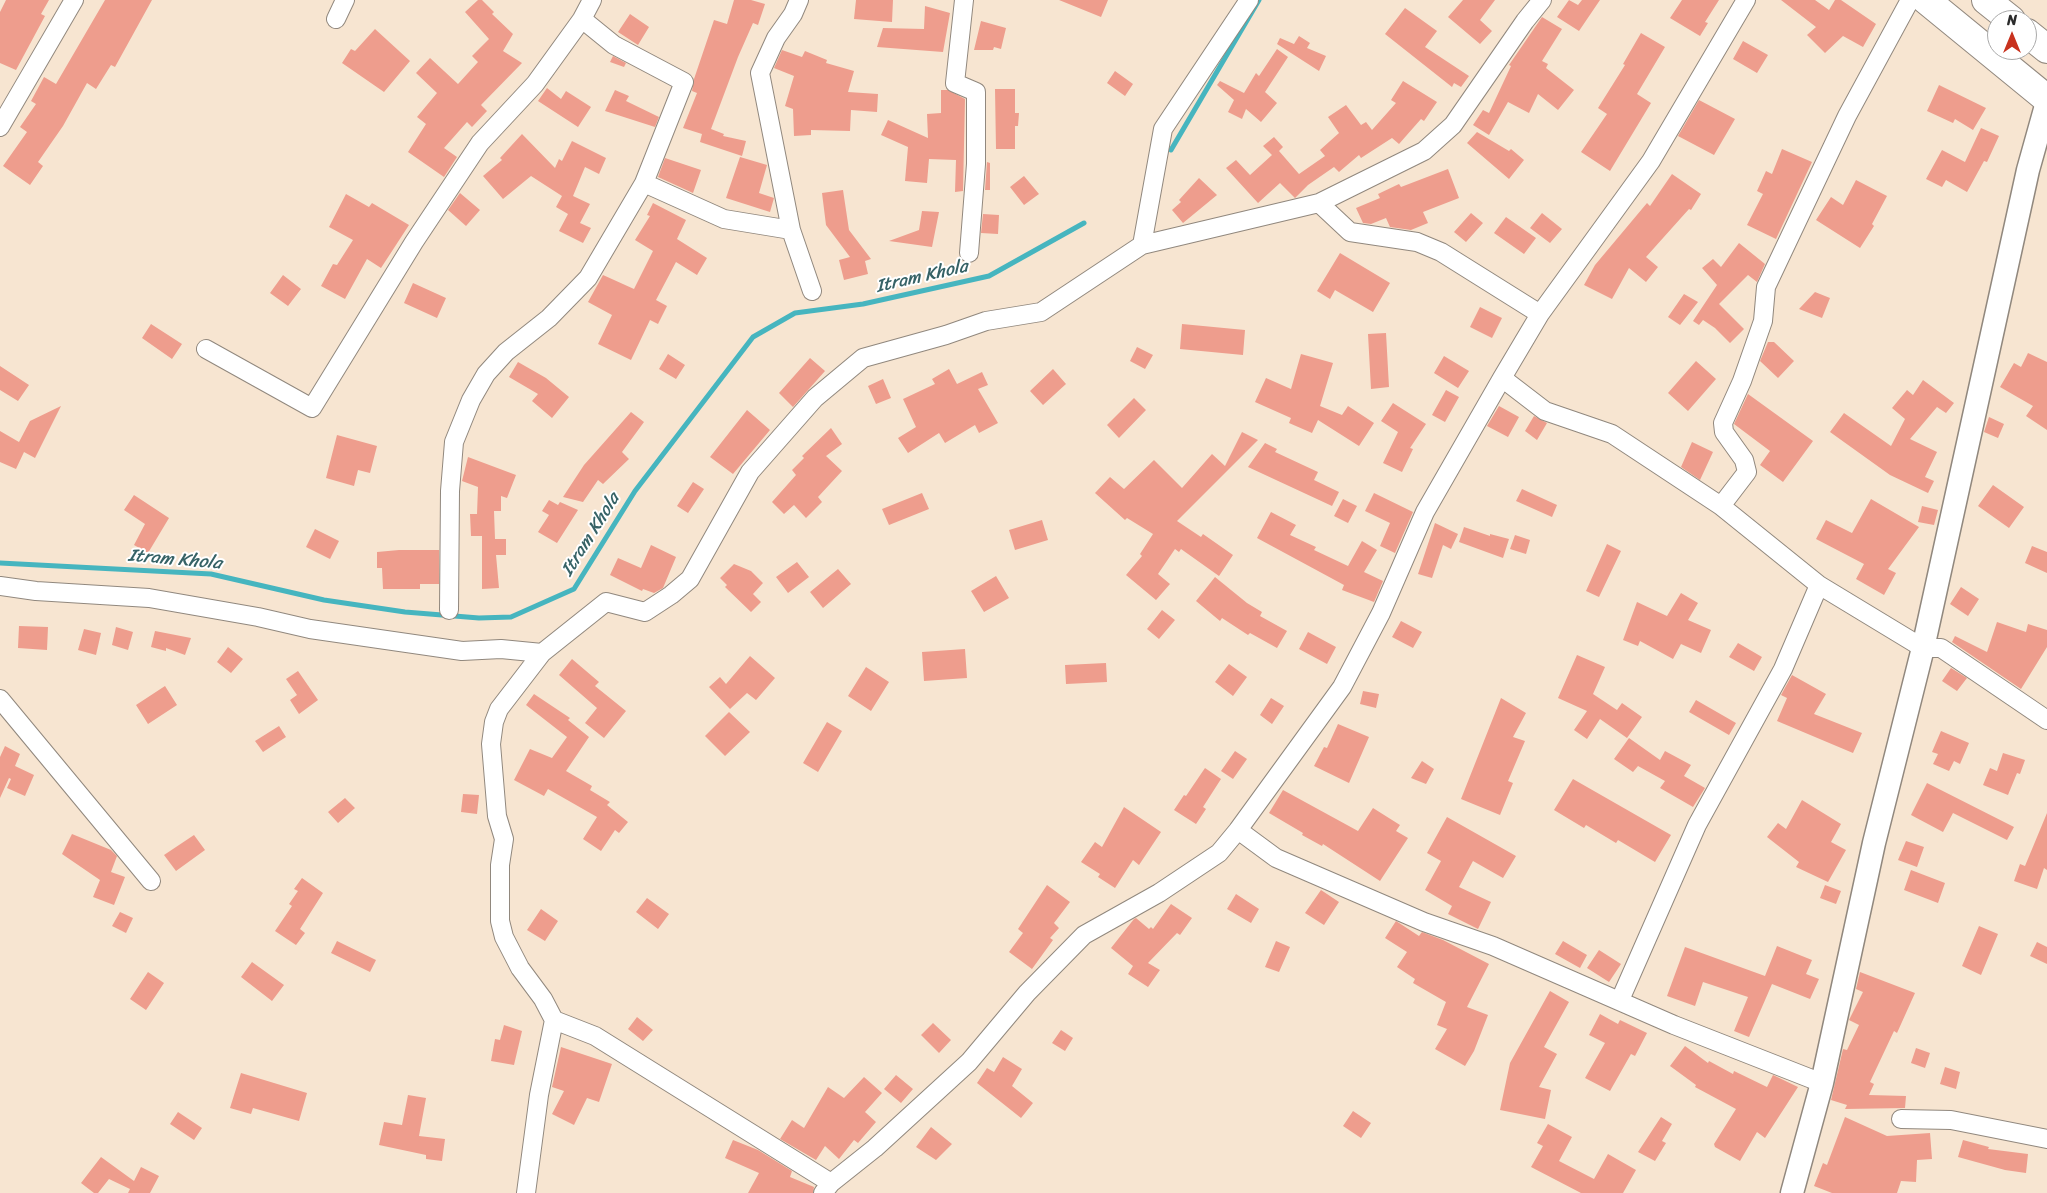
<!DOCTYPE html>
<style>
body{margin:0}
#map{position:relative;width:2047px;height:1193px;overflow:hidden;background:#f7e5d1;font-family:Sriracha,sans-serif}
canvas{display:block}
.north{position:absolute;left:1987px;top:10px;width:50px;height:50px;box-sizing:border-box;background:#fff;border:1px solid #aaa;border-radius:50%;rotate:0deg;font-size:14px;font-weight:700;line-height:20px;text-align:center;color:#2b2b2b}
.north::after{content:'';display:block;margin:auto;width:18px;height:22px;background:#c8321e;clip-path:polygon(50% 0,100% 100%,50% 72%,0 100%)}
</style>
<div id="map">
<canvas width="2047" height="1193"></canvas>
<div class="north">N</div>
</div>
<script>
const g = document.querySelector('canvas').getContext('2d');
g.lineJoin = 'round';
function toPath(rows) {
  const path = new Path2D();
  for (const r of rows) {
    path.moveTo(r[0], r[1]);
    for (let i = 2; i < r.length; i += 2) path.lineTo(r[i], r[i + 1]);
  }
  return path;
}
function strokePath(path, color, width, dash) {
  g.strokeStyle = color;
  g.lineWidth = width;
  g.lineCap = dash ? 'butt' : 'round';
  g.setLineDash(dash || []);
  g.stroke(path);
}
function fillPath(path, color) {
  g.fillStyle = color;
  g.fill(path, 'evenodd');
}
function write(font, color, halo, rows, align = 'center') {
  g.font = font + ' Sriracha,sans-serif';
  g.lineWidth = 4;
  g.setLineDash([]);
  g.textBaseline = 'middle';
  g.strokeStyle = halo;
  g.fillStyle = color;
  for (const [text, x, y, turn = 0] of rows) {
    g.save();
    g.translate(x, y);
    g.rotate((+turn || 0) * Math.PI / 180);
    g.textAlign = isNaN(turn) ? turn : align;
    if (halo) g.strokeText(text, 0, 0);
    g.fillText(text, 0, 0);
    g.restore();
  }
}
strokePath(toPath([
 [1171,150,1259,0],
 [0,563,211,574,324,600,405,612,479,618,511,617,574,589,635,491,753,337,795,313,863,304,989,276,1084,223]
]), '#46b5bf', 5);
fillPath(toPath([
 [6,0,49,0,41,14,45,16,16,70,0,63,0,12],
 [105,0,152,0,115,67,111,65,96,89,87,83,63,126,38,162,43,166,30,185,3,166,27,132,20,127,36,104,31,101,44,77,56,84],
 [478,0,482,0,494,12,492,14,513,34,503,51,522,63,481,105,487,111,472,127,467,122,444,148,457,157,444,177,408,152,426,124,417,117,437,93,416,73,430,58,458,84,478,62,472,56,489,39,465,12],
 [734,0,751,0,765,4,758,25,753,23,738,57,711,129,724,134,723,136,746,141,742,156,700,142,702,134,683,128,697,93,692,91,694,79,714,20,727,24],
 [856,0,893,0,892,22,854,19],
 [1059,0,1108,0,1101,17],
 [1463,0,1495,0,1480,20,1492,31,1480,44,1448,17],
 [1569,0,1578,5,1582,0,1600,0,1579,31,1557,17],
 [1682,0,1719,0,1705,22,1708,23,1700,36,1670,18],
 [1781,0,1815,0,1829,10,1835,0,1841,0,1876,24,1863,47,1843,36,1825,53,1807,35,1816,27],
 [925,6,950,13,943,52,877,47,883,28,924,29],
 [1405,8,1437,31,1425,47,1469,76,1461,87,1454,83,1452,87,1385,34],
 [630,14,649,27,638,45,618,32],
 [1542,17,1562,29,1542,61,1548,64,1546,68,1574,90,1558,110,1538,94,1529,113,1508,102,1489,135,1473,125,1483,110,1489,113,1511,66,1509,65],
 [981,21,1006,28,1001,49,994,47,993,50,974,50],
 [375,29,410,61,384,92,342,63,351,49,355,51],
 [1641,33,1665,47,1637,94,1651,103,1610,171,1581,152,1607,114,1598,108,1625,65,1623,64],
 [1299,36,1310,43,1307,48,1326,56,1319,71,1277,44,1280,38,1294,44],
 [1743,41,1768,55,1757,73,1733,59],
 [1277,49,1288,57,1265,92,1277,103,1261,122,1246,109,1242,119,1228,112,1234,100,1217,85,1220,81,1244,93,1256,73,1259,76],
 [782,50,802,57,805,51,827,60,826,63,854,71,848,92,878,94,877,112,851,110,850,131,811,130,811,135,794,136,793,109,785,106,794,76,774,68],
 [613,56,626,63,624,67,610,62],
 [1115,71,1133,84,1125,96,1107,83],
 [1403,81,1437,102,1424,121,1421,119,1399,144,1392,138,1361,158,1359,155,1339,172,1334,167,1308,185,1295,198,1280,183,1258,203,1226,168,1236,160,1250,175,1272,155,1263,146,1274,137,1283,147,1279,151,1299,174,1325,156,1320,150,1339,133,1328,117,1346,105,1361,125,1366,122,1372,130,1396,103,1391,100],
 [1939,85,1986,108,1973,130,1955,119,1953,123,1927,111],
 [547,88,561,99,566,91,591,107,578,127,538,101],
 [995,89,1015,89,1015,113,1019,113,1018,126,1015,126,1015,149,996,149],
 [615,90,629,96,626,101,659,117,655,127,605,111],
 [941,90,948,90,965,99,963,191,955,192,956,160,929,159,927,183,905,181,908,147,881,135,888,120,928,138,927,114,941,113],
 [1699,100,1735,119,1714,155,1678,136],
 [1981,128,1999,136,1987,162,1984,161,1967,192,1946,180,1942,187,1926,179,1942,150,1965,162],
 [1477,132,1509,151,1511,149,1524,160,1509,179,1467,143],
 [522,134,555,168,559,159,562,161,572,141,606,158,599,174,585,167,573,196,590,204,580,223,591,228,583,243,559,231,568,214,556,207,562,196,531,176,503,199,483,176,502,160,500,158],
 [1782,149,1812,162,1776,239,1747,225,1763,194,1757,191,1766,171,1772,174],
 [740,157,767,165,759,193,774,198,770,212,726,198],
 [665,158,701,170,693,193,658,177],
 [987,162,990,163,990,190,985,190],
 [1448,169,1459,198,1423,212,1428,223,1411,230,1390,227,1386,218,1371,224,1363,223,1356,208,1380,198,1378,194,1399,184,1401,187],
 [1672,174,1701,194,1691,210,1689,209,1646,257,1658,267,1646,282,1629,268,1612,299,1584,285,1595,265,1647,203,1650,206],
 [1024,176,1039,194,1024,205,1010,187],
 [1199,178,1217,195,1183,223,1172,210,1181,202,1179,200],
 [1856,180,1887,196,1872,224,1874,226,1860,248,1816,220,1831,197,1843,205],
 [843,190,849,230,871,259,865,261,868,274,844,280,839,260,850,257,826,225,822,193],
 [460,193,480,210,466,226,448,210],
 [346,194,369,207,372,203,409,225,381,268,367,259,345,299,321,286,333,264,337,265,353,240,329,227],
 [653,203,686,220,677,239,707,258,697,275,676,262,656,300,667,306,658,324,650,320,631,360,598,344,612,315,588,302,603,275,634,289,653,251,635,240,650,216,647,215],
 [922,211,939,212,932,247,889,241,919,230],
 [1471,213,1483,223,1466,242,1454,232],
 [1542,213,1562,229,1550,243,1530,228],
 [983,214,999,215,998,234,981,233],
 [1506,217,1536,238,1524,254,1494,233],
 [1739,243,1765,264,1757,282,1748,275,1719,304,1744,329,1730,343,1715,328,1703,320,1699,325,1693,321,1717,285,1702,268,1713,259,1721,267],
 [1340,253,1390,283,1373,312,1335,290,1330,299,1317,291],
 [283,275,301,289,288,306,270,293],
 [413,283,446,298,437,318,404,303],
 [1815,292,1830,298,1822,318,1799,309],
 [1684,294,1698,302,1680,325,1668,317],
 [1480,307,1502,318,1492,338,1470,327],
 [151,324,182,344,172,359,142,338],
 [1182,324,1245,330,1243,355,1180,349],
 [1386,333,1389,387,1371,389,1368,334],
 [1768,342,1774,342,1794,361,1778,378,1760,361],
 [1137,347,1153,355,1145,369,1130,361],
 [2028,353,2047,362,2047,430,2026,416,2033,406,2000,387,2014,363,2021,367],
 [668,354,685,365,676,379,659,369],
 [1301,354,1333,363,1320,406,1342,415,1348,406,1374,423,1359,446,1318,420,1312,433,1289,423,1291,418,1255,402,1266,378,1291,389],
 [1444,356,1469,371,1458,388,1434,373],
 [810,358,825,371,793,407,779,393],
 [1696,361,1716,379,1688,411,1668,393],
 [518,362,546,378,569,397,552,418,532,401,538,394,509,377],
 [0,366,29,385,18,401,0,390],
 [949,369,957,384,982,372,988,385,978,389,998,423,979,433,975,425,945,443,939,433,908,453,898,438,916,427,903,399,935,384,932,379],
 [1053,369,1066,384,1043,405,1030,391],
 [883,379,891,398,876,404,868,386],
 [1923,380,1954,403,1946,413,1937,407,1910,439,1937,452,1925,477,1934,481,1928,493,1890,475,1830,432,1844,413,1891,446,1905,419,1892,408,1907,390,1913,395],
 [1446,390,1459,397,1445,422,1432,415],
 [1748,394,1813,441,1783,482,1760,465,1770,451,1734,424],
 [1134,398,1146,410,1119,438,1107,425],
 [1393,403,1426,424,1410,448,1413,449,1402,472,1383,463,1398,432,1381,421],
 [61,406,35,458,24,452,16,469,0,462,0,431,19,442,30,421],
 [1499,406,1519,417,1508,437,1487,426],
 [747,410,770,430,733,474,710,457],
 [631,412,644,422,622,452,629,459,603,484,598,480,583,502,563,497,584,465],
 [1534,416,1547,423,1537,440,1525,431],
 [1989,417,2004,424,1998,438,1984,432],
 [831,428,842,444,826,456,842,471,818,497,822,502,806,518,794,505,784,514,772,502,796,475,792,470,804,458,802,456],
 [1242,432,1258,440,1177,521,1201,537,1203,534,1233,555,1219,576,1181,549,1179,552,1175,549,1158,574,1170,584,1156,600,1126,575,1142,556,1140,554,1153,534,1127,518,1125,520,1095,493,1110,477,1124,489,1154,460,1182,488,1212,454,1225,466],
 [337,435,377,446,370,473,358,470,354,486,326,478],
 [1692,442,1713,452,1700,480,1681,467],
 [1265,443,1277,449,1275,452,1318,472,1314,480,1339,492,1332,506,1248,467],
 [468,457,516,475,507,498,501,496,501,511,494,511,495,539,506,539,506,555,496,555,499,588,482,589,482,536,471,536,470,514,477,514,478,487,462,481],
 [693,482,704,489,688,513,677,506],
 [1993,485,2024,507,2009,528,1978,506],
 [1522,489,1557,505,1552,517,1516,501],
 [922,493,929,509,889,525,882,509],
 [1374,493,1413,512,1395,553,1380,546,1390,523,1365,511],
 [134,495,169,518,148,553,134,545,145,524,124,510],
 [1343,499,1357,506,1348,523,1334,516],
 [1871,499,1919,527,1888,569,1896,573,1884,595,1856,579,1864,564,1816,539,1826,520,1852,533],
 [549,500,558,505,560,502,578,510,557,543,538,532,549,515,542,511],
 [1922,506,1938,510,1934,525,1918,522],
 [1271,512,1296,525,1290,535,1316,547,1314,550,1348,566,1362,541,1377,550,1364,572,1383,581,1374,602,1342,590,1344,585,1257,538],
 [1042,520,1048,540,1015,550,1009,530],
 [1435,523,1458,534,1451,549,1443,545,1432,578,1418,574],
 [1464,527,1490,536,1490,534,1509,539,1503,558,1459,542],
 [315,529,339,541,330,559,306,547],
 [1515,535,1530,540,1526,554,1510,549],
 [1607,544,1621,551,1599,597,1586,591],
 [651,545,676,557,663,588,654,593,643,589,642,591,610,575,618,558,641,568],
 [2032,546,2047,552,2047,573,2025,563],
 [399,550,439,550,439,584,420,584,420,589,383,589,382,568,377,568,377,552],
 [797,562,809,577,788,593,776,577],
 [734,564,751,571,763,583,753,594,761,602,751,612,725,587,727,585,720,578],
 [838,569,851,584,823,608,810,592],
 [996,576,1009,598,984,612,971,591],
 [1215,577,1247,603,1262,612,1260,616,1287,631,1277,648,1250,633,1248,635,1222,618,1220,621,1196,601],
 [1961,587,1979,599,1968,616,1950,604],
 [1681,593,1698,603,1688,620,1711,630,1701,653,1681,644,1673,659,1640,641,1638,646,1623,640,1637,602,1667,616],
 [1162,610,1175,620,1159,639,1147,629],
 [1401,621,1422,632,1413,648,1392,637],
 [1997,622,2026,632,2028,624,2047,630,2047,647,2021,689,1952,642,1955,636,1987,652],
 [19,626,48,627,47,650,18,648],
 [116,627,133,632,128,650,112,645],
 [84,629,101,633,96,655,78,650],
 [155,631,191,638,185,655,166,648,166,651,151,647],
 [1308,632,1336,647,1327,664,1299,649],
 [1738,643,1762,657,1754,671,1729,657],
 [228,647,243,659,231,673,217,662],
 [965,649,967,678,924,681,922,652],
 [1577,655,1605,667,1593,694,1617,710,1622,703,1642,717,1627,738,1600,719,1587,739,1574,730,1587,711,1558,698],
 [750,656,775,678,756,700,747,693,730,709,709,687,720,677,726,684],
 [572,659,599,682,595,686,626,711,604,738,585,723,597,708,559,675],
 [1106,663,1107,682,1066,684,1065,665],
 [1229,664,1247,677,1233,696,1215,682],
 [866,667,889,682,871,711,848,696],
 [1951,668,1967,678,1957,691,1942,681],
 [298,671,318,700,299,714,290,700,297,695,286,679],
 [1792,675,1826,694,1814,714,1862,733,1853,753,1777,721,1787,698,1781,695],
 [165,686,177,705,148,724,136,705],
 [1363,691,1379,694,1376,708,1360,704],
 [534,694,570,718,568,720,589,737,566,771,592,786,590,790,610,802,607,805,628,822,619,833,615,830,601,851,583,839,597,817,548,789,544,796,514,780,530,749,552,758,567,737,526,705],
 [1271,698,1284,706,1272,724,1260,715],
 [1501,698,1526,713,1513,737,1525,741,1508,781,1513,783,1500,815,1461,799],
 [1696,700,1736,723,1729,735,1689,712],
 [729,712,750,732,725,756,705,736],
 [827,722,842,731,818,772,803,763],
 [1338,724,1369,737,1349,783,1314,766,1324,747,1327,748],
 [279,726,286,737,263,752,255,741],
 [1941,731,1969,743,1960,764,1954,761,1949,771,1933,764,1938,754,1932,752],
 [1629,738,1660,760,1665,751,1691,765,1684,776,1705,788,1693,807,1660,788,1665,781,1638,766,1633,772,1614,759],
 [5,746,20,754,15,766,34,775,25,796,7,788,11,779,9,778,0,798,0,757],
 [1235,751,1247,759,1233,779,1221,771],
 [2003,753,2025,760,2020,774,2017,773,2008,795,1983,785,1990,768,1997,771],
 [1422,761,1434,769,1426,784,1411,778],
 [1205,768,1221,779,1203,807,1206,809,1196,824,1174,810,1184,795,1186,796],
 [1573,779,1671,835,1655,862,1618,840,1616,843,1586,825,1584,828,1554,810],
 [1927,783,2014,827,2007,840,1953,813,1943,832,1911,815],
 [1283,790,1358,831,1373,808,1400,825,1396,831,1408,838,1380,881,1323,844,1322,846,1302,835,1303,833,1269,813],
 [463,794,479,795,477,814,461,812],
 [345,798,355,808,338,823,328,812],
 [1802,800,1841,824,1831,842,1846,850,1828,882,1796,867,1799,862,1767,837,1778,823,1786,829],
 [1124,807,1161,832,1139,865,1133,860,1115,888,1098,877,1100,874,1081,862,1095,842,1102,847],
 [2047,813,2047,870,2044,868,2037,889,2014,881,2020,864,2025,866],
 [1447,817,1516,856,1503,878,1473,861,1459,887,1491,902,1478,929,1448,914,1452,906,1425,890,1441,861,1427,853],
 [72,834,111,850,117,856,111,872,125,877,114,905,93,897,100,880,62,854],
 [194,835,205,850,176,871,164,855],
 [1906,841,1924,847,1917,867,1898,860],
 [1911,870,1945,883,1938,903,1904,890],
 [302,878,323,893,300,929,305,933,296,945,275,931,292,906,289,904,298,891,294,889],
 [1047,885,1070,902,1054,923,1059,928,1050,938,1053,940,1032,969,1009,952,1023,933,1018,929],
 [1825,885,1841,891,1836,904,1820,898],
 [1321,890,1339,902,1324,925,1305,913],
 [1236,894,1259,909,1251,923,1227,909],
 [647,898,669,914,658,929,636,912],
 [1171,904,1192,918,1180,935,1177,933,1148,963,1160,970,1148,987,1128,974,1133,966,1111,948,1134,919,1136,918,1149,929,1151,927,1153,929],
 [541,909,558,921,545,941,527,930],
 [120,912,133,918,126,933,112,926],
 [1396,921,1419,936,1422,932,1443,940,1489,964,1467,1007,1488,1015,1474,1051,1465,1066,1435,1049,1447,1029,1437,1025,1446,1002,1413,983,1415,979,1397,967,1407,952,1385,938],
 [1979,926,1998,934,1981,975,1962,966],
 [337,941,376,960,370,972,331,953],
 [1276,941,1290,947,1279,972,1265,967],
 [1563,941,1587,955,1580,968,1555,954],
 [2037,942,2047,947,2047,964,2030,956],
 [1777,946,1812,960,1806,974,1819,979,1810,999,1772,984,1749,1037,1734,1031,1748,997,1703,982,1695,1006,1667,996,1685,947,1765,976],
 [1599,950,1621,964,1609,982,1587,968],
 [252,962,284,985,272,1001,241,977],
 [148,972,164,983,146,1010,130,999],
 [1860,972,1915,993,1897,1033,1894,1031,1870,1082,1874,1084,1869,1095,1906,1096,1905,1108,1845,1109,1847,1105,1831,1100,1843,1049,1847,1050,1859,1025,1849,1020,1863,992,1856,989],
 [1550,991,1569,1002,1544,1047,1557,1054,1539,1087,1551,1090,1545,1119,1500,1110,1510,1063],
 [1600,1014,1618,1024,1620,1020,1647,1033,1635,1056,1631,1054,1610,1091,1585,1078,1605,1043,1589,1035],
 [637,1017,653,1030,643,1041,628,1029],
 [933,1023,951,1040,939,1053,921,1035],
 [504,1025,522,1031,514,1065,491,1061,495,1039,500,1040],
 [1061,1030,1073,1038,1065,1051,1052,1043],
 [1685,1046,1708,1063,1709,1061,1733,1074,1734,1071,1767,1087,1773,1075,1798,1087,1765,1138,1757,1132,1740,1161,1715,1147,1714,1144,1736,1109,1695,1087,1696,1085,1670,1066],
 [561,1047,612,1064,599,1102,587,1098,574,1125,552,1114,564,1091,552,1087],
 [1916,1048,1930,1053,1925,1068,1911,1063],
 [1003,1057,1022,1069,1012,1086,1033,1103,1021,1118,977,1083,987,1068,994,1072],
 [1945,1067,1960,1072,1956,1089,1940,1084],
 [241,1073,307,1093,299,1121,253,1108,251,1114,230,1108],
 [896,1075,913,1089,901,1103,884,1089],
 [864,1077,882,1093,865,1112,876,1122,858,1143,854,1140,839,1159,825,1146,816,1160,780,1139,792,1120,804,1128,828,1087,844,1098],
 [408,1095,426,1098,419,1136,445,1139,442,1161,426,1159,426,1155,379,1145,384,1122,402,1125],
 [1353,1111,1371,1123,1361,1138,1343,1126],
 [178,1112,202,1128,194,1140,170,1124],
 [1661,1117,1672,1124,1662,1141,1666,1143,1655,1161,1638,1152],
 [1845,1117,1887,1136,1930,1133,1932,1159,1917,1160,1916,1182,1901,1181,1897,1193,1832,1193,1814,1186,1823,1163,1827,1165],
 [1548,1124,1572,1137,1559,1161,1594,1179,1608,1154,1636,1170,1623,1193,1581,1193,1531,1167,1543,1146,1537,1143],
 [931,1127,952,1144,936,1160,916,1147],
 [733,1140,758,1150,792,1171,790,1177,814,1187,813,1193,748,1193,759,1173,725,1158],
 [1963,1140,1989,1147,1988,1149,2028,1154,2026,1173,2005,1170,1958,1157],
 [101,1157,134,1181,141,1167,159,1176,150,1193,128,1193,130,1189,109,1179,98,1193,94,1193,81,1183]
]), '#ee9d8d');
const minor = toPath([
 [799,0,793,14,776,38,760,73,791,230,812,291],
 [964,0,955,83,976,92,976,164,969,253],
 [336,19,345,0],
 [0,127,74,0],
 [644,183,724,219,791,230],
 [1319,203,1350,232,1417,242,1441,252,1540,314],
 [1142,245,1163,129,1249,0],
 [206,349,312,408,414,242,480,143,535,84,582,19,592,0],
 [1502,378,1545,411,1612,434,1721,506,1819,585,1923,648,1941,648,2047,720],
 [1721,506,1747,472,1744,460,1724,432,1723,423,1742,381,1763,321,1766,287,1847,116,1910,0],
 [0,586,36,591,149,598,258,617,310,629,462,651,501,649,542,653,606,602,645,612,671,595,690,579,750,472,815,398,863,358,946,335,986,321,1041,312,1142,245,1319,203,1424,151,1453,125,1525,21,1542,0],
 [449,610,450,491,454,442,471,400,486,374,506,352,549,318,588,278,644,183,684,82,614,45,582,19],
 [542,653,499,709,494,722,491,744,497,816,504,839,500,865,500,921,504,937,520,968,543,999,554,1020,595,1036,831,1183],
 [0,699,151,881],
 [1238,830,1276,858,1424,922,1493,946,1674,1025,1822,1083],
 [1620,1000,1697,825,1783,669,1819,585],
 [1901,1119,1951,1120,2047,1139],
 [526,1193,539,1095,554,1020],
 [823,1193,831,1183,875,1148,969,1062,1027,993,1084,935,1159,893,1219,853,1238,830,1342,687,1381,613,1425,512,1502,378,1540,314,1651,161,1746,0]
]);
const tertiary = toPath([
 [1792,1193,1822,1083,1874,843,1923,648,2028,170,2047,102]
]);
const primary = toPath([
 [1926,0,2047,99],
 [1986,0,2011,20],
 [2027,33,2047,49]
]);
strokePath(minor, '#91887e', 20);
strokePath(tertiary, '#91887e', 25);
strokePath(primary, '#91887e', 30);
strokePath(minor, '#fff', 18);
strokePath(tertiary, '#fff', 22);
strokePath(primary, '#fff', 28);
write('italic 18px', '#366266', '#fff', [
 ["Itram Khola",922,277,-13],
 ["Itram Khola",591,535,-58],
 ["Itram Khola",175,560,5]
]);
</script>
